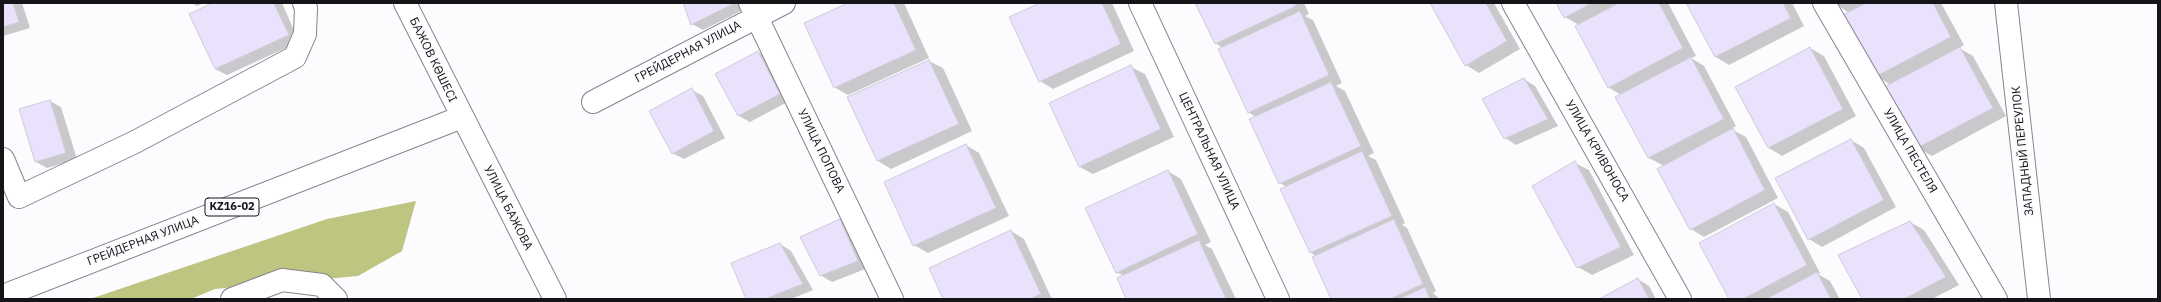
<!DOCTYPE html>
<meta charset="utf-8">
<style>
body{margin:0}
#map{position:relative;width:2161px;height:302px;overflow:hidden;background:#fcfbfe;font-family:"IBM Plex Sans",sans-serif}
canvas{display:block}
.frame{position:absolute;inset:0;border:4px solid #151418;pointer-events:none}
</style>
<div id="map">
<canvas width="2161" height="302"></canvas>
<div class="frame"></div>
</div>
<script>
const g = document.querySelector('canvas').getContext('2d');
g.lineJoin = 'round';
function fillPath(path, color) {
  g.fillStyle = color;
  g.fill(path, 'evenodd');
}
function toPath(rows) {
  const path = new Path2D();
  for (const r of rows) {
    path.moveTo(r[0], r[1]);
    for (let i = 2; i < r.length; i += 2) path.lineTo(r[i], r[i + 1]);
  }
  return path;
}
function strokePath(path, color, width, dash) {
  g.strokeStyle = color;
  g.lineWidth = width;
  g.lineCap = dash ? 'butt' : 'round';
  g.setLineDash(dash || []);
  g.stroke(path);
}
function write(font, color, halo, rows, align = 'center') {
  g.font = font + ' "IBM Plex Sans",sans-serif';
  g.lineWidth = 4;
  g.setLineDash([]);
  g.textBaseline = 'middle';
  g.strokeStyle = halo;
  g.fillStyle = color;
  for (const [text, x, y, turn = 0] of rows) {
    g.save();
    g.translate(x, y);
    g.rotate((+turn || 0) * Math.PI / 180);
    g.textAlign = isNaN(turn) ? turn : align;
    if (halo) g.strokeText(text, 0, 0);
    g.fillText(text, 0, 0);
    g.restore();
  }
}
fillPath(toPath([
 [416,201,402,251,358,276,215,289,191,299,90,299,327,219]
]), '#bdc580');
fillPath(toPath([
 [3,3,22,3,30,28,3,36],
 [192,3,204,3,197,6],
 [215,3,282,3,299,42,227,75,215,69],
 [684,3,740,3,743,10,703,30,692,24],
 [851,3,904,3,929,58,848,95,834,87],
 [1042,3,1112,3,1134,51,1053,89,1040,81],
 [1196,3,1304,3,1309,14,1305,16,1313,20,1342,83,1336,86,1345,91,1374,153,1368,156,1376,160,1405,223,1402,225,1407,228,1436,291,1433,293,1440,299,1332,299,1316,256,1311,253,1287,187,1280,183,1256,117,1248,112,1223,48,1215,43],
 [1431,3,1494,3,1520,49,1479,73,1466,65],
 [1557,3,1668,3,1696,56,1691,58,1704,66,1736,126,1731,129,1746,137,1778,198,1704,237,1691,229,1664,166,1649,158,1616,98,1621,95,1608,87,1579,25,1565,17],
 [1687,3,1792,3,1804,26,1729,65,1716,57],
 [1834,3,1941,3,1964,45,1959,48,1973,56,2006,116,1932,156,1918,148,1891,85,1876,76,1849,13],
 [1810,48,1824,56,1856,116,1782,156,1769,148,1736,87],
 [758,52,769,59,791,100,750,122,739,116,716,74],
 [929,61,943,68,972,131,891,169,878,161,848,98],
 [1131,67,1145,74,1174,137,1093,174,1080,167],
 [1524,79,1535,86,1558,126,1516,145,1505,138],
 [692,90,703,96,725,138,684,159,672,153],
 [50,101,61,107,77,159,47,168,36,162,20,110],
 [1851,140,1864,148,1896,207,1822,247,1809,239],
 [966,145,979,153,1009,216,928,253,914,245],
 [1575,163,1589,170,1634,255,1592,275,1578,267],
 [1168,171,1181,179,1211,242,1205,245,1212,249,1236,299,1127,299,1124,276,1116,272],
 [1774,204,1788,212,1820,273,1818,274,1830,281,1840,299,1730,299],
 [840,221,851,227,868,268,832,282,820,275],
 [1910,222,1924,230,1959,285,1932,299,1863,299],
 [1011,231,1024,239,1052,299,944,299],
 [780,244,791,251,813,290,791,299,747,299],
 [1638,279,1649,286,1656,299,1601,299]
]), '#0003');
const building = toPath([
 [3,3,13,3,19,22,3,27,3,3],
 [212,3,274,3,289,35,215,69,189,14,212,3],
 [683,3,732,3,733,4,691,25,683,3],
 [848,3,894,3,916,50,834,88,804,23,848,3],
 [1040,3,1102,3,1121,44,1039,82,1009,17,1040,3],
 [1195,3,1295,3,1296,6,1215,44,1195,3],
 [1430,3,1486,3,1507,41,1465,66,1430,3],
 [1556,3,1592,3,1564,18,1556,3],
 [1619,3,1659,3,1683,48,1608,88,1575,26,1619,3],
 [1686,3,1783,3,1791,18,1715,57,1686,3],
 [1866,3,1933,3,1951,37,1875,77,1843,15,1866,3],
 [1300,11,1329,75,1248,113,1218,49,1300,11],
 [1810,47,1843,109,1768,148,1735,87,1810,47],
 [1960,47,1993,108,1917,148,1884,87,1960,47],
 [758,51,780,94,738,116,715,74,758,51],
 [1691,57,1724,119,1648,158,1615,97,1691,57],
 [929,60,959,124,877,161,847,97,929,60],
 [1131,65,1161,129,1079,167,1049,103,1131,65],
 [1524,78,1548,119,1504,139,1482,99,1524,78],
 [1331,82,1361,146,1279,184,1249,119,1331,82],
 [692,88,714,131,672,154,649,111,692,88],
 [50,100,66,153,35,162,19,109,50,100],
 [1733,128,1765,190,1690,230,1657,169,1733,128],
 [1851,139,1884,200,1808,240,1775,178,1851,139],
 [966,144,996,208,913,246,884,182,966,144],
 [1362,151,1392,216,1310,253,1280,189,1362,151],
 [1575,161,1621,247,1577,268,1532,186,1575,161],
 [1168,170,1198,234,1116,273,1085,208,1168,170],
 [1774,203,1807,265,1743,299,1729,299,1699,243,1774,203],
 [840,219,858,261,820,276,800,237,840,219],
 [1394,219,1423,284,1390,299,1331,299,1312,257,1394,219],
 [1910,221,1946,277,1904,299,1862,299,1838,255,1910,221],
 [1011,230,1041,294,1030,299,943,299,929,268,1011,230],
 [1199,240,1226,299,1126,299,1117,278,1199,240],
 [780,243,803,284,765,299,746,299,731,263,780,243],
 [1817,272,1831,299,1766,299,1817,272],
 [1638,278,1649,299,1599,299,1638,278],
 [1425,287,1430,299,1399,299,1425,287]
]);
fillPath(building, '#eae2fc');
strokePath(building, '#cecbd7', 1);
const street = toPath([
 [750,3,892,299],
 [1140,3,1278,299],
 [1513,3,1680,299],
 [1824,3,1996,299],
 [2006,3,2039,299],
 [593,102,784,3],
 [3,159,19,197,135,142,295,57,305,34,306,8,304,3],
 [232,299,282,280,322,285,336,299]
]);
const primary = toPath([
 [405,3,555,299],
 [3,296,462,117]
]);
strokePath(street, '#87838f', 24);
strokePath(primary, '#87838f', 24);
strokePath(street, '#fff', 22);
strokePath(primary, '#fff', 22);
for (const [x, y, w] of [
 [232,207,54]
]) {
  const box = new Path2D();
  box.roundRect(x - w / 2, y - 9, w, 18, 3);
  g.fillStyle = '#fcfbfe';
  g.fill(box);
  strokePath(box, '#151418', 1);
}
write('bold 11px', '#151418', null, [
 ["KZ16-02",232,207]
]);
write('12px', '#151418', '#fcfbfe', [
 ["ГРЕЙДЕРНАЯ УЛИЦА",688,52,-28],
 ["БАЖОВ КӨШЕСІ",433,60,64],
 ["УЛИЦА ПОПОВА",821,151,64],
 ["ЦЕНТРАЛЬНАЯ УЛИЦА",1209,151,65],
 ["УЛИЦА КРИВОНОСА",1597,151,60],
 ["УЛИЦА ПЕСТЕЛЯ",1910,151,60],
 ["ЗАПАДНЫЙ ПЕРЕУЛОК",2023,151,-96],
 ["УЛИЦА БАЖОВА",508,208,63],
 ["ГРЕЙДЕРНАЯ УЛИЦА",143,241,-21]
]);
</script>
